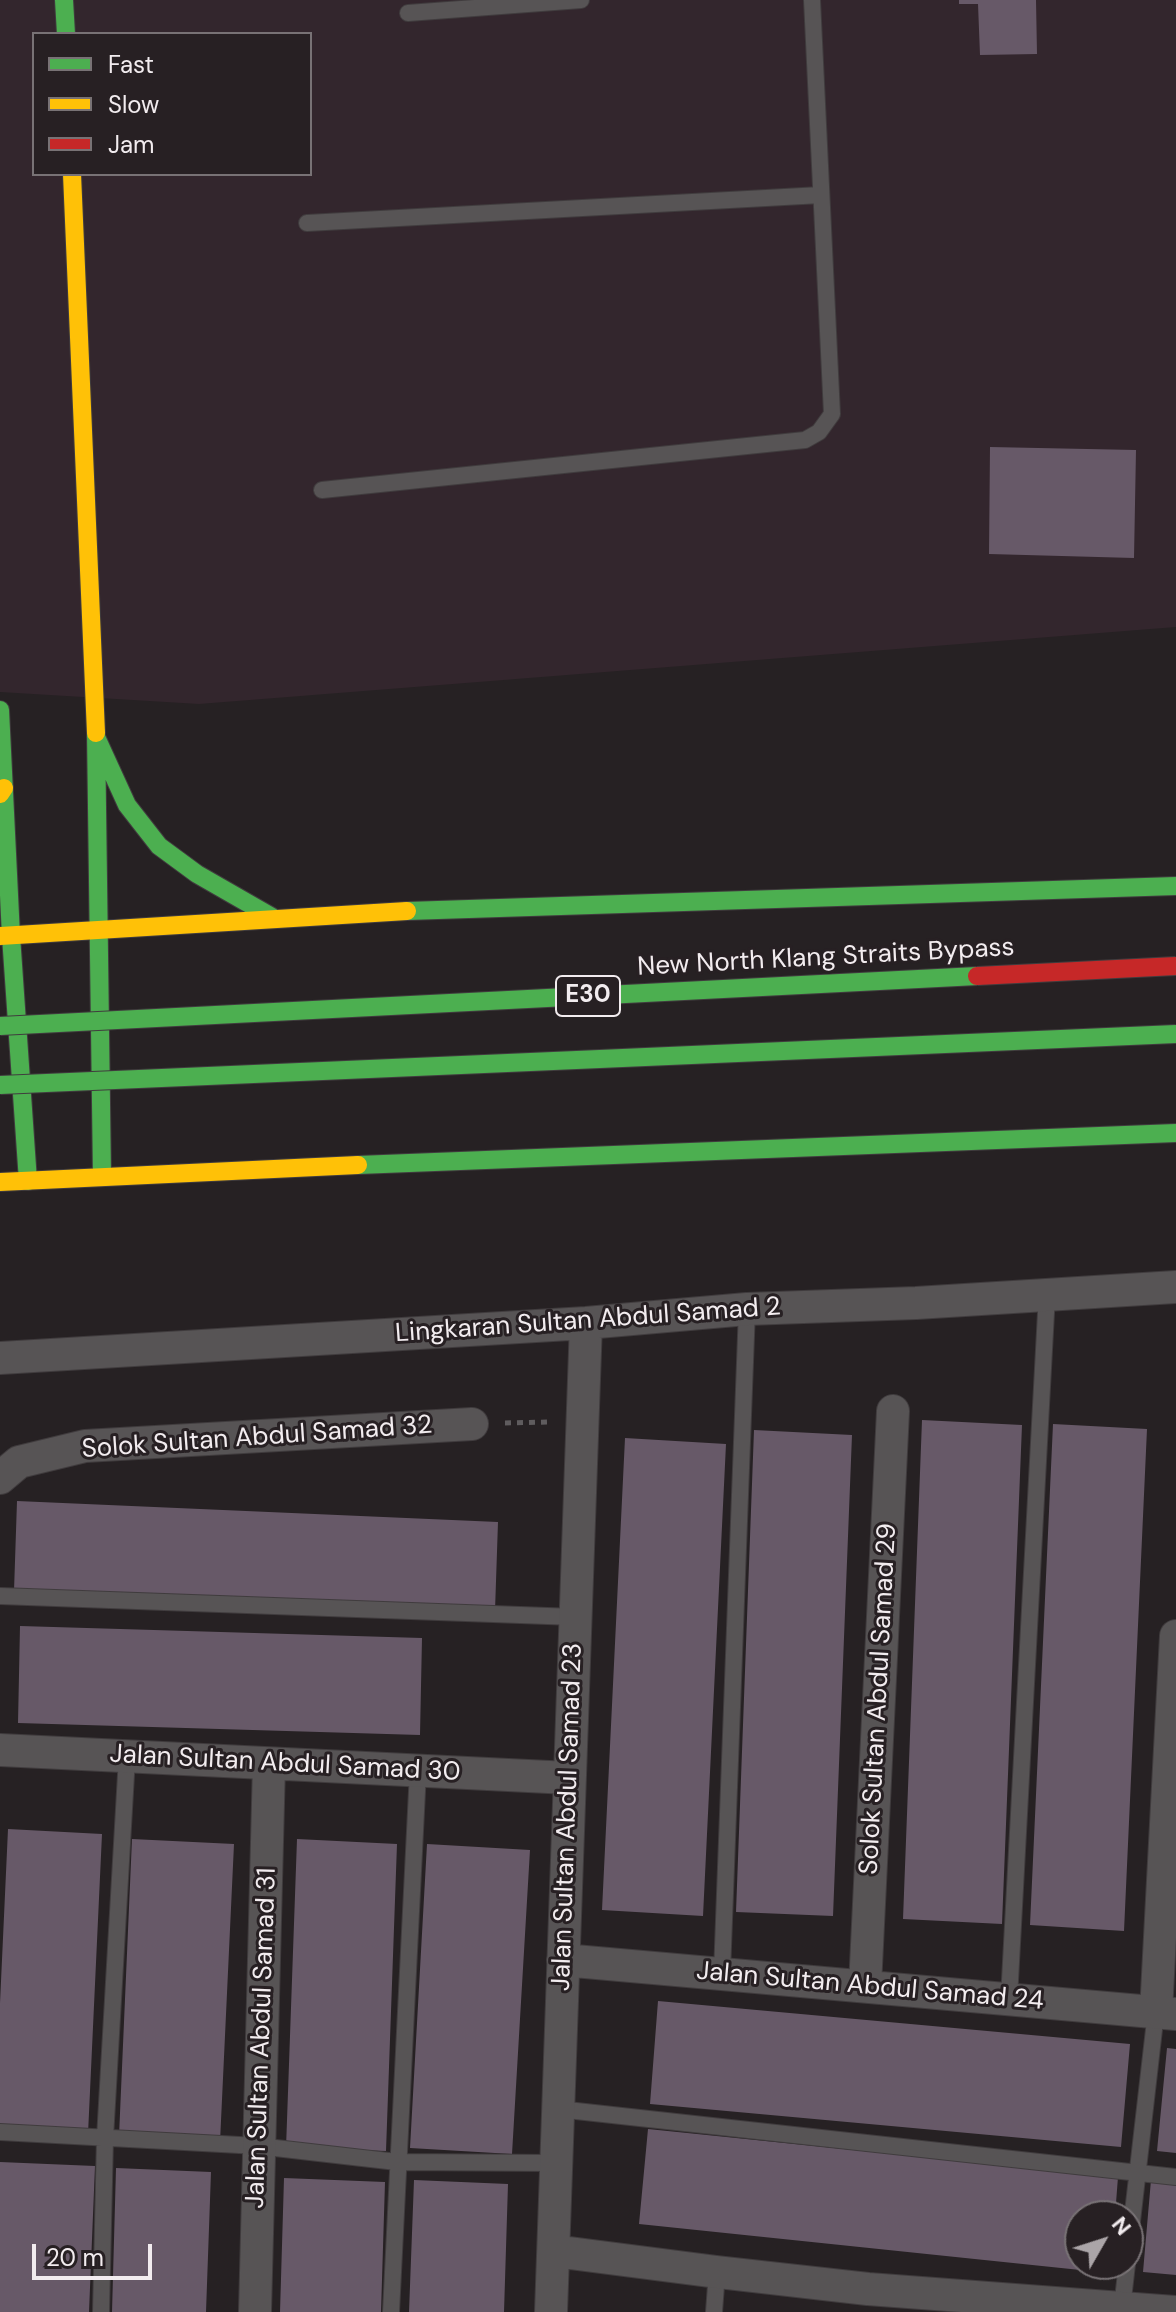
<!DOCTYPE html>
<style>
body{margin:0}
#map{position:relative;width:1176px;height:2312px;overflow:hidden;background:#262123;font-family:"DM Sans",sans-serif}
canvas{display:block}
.legend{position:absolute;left:32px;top:32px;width:280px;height:144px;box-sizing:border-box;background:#272023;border:2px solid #787275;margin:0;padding:10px 14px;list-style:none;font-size:24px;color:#f2ecef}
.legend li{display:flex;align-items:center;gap:16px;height:40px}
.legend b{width:40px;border:2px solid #787275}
.north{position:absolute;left:1064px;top:2200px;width:80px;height:80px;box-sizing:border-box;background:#272023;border:2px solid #787275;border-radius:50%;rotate:51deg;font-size:22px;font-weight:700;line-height:32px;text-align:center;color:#f2ecef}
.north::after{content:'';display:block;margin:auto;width:28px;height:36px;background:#aba5a8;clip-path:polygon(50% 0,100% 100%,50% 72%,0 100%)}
.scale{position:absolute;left:32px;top:2244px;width:120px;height:36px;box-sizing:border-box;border:4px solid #f2ecef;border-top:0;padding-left:10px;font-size:24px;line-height:28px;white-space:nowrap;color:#f2ecef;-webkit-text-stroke:6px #272023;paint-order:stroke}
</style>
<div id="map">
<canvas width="1176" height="2312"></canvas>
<ul class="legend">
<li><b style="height:10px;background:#4caf50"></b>Fast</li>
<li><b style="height:10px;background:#ffc107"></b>Slow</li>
<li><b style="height:10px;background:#c62828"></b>Jam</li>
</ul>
<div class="north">N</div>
<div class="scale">20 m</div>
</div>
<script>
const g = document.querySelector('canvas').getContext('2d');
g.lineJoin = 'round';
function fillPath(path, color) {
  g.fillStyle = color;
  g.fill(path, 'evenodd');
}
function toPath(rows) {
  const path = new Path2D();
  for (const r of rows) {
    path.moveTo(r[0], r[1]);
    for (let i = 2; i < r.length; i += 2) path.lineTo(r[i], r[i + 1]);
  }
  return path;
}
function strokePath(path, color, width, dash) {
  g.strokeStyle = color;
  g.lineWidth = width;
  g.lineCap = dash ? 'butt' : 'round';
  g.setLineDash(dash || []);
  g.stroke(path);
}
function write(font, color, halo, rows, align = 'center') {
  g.font = font + ' "DM Sans",sans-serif';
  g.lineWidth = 6;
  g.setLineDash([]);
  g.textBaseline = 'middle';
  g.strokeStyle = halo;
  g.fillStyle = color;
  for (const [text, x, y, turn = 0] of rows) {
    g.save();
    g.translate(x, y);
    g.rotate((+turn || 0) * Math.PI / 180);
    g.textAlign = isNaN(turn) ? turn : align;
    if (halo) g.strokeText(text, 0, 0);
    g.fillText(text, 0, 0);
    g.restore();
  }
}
fillPath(toPath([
 [0,0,1176,0,1176,627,199,704,0,692],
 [34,34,310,34,310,174,34,174]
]), '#33262d');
fillPath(toPath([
 [959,0,1036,0,1037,54,980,55,978,4,959,4],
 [990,447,1136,450,1134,558,989,554],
 [922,1420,1022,1425,1002,1924,903,1919],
 [1053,1424,1147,1429,1124,1931,1030,1925],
 [754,1430,852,1435,833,1916,736,1912],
 [625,1438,726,1444,703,1916,602,1910],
 [17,1501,498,1522,495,1611,14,1591],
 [20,1626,422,1638,420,1735,18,1723],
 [8,1829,102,1834,88,2134,0,2129,0,2003],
 [132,1839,234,1844,220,2142,119,2136],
 [297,1839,397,1844,386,2151,286,2148],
 [427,1844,530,1850,512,2154,410,2148],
 [658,2001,1130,2044,1121,2147,650,2104],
 [1167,2048,1176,2049,1176,2153,1157,2151],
 [648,2129,1118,2177,1115,2216,1080,2216,1080,2264,1110,2264,1109,2273,639,2224],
 [0,2162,95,2166,89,2312,0,2312],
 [116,2168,211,2172,206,2312,112,2312],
 [284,2178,385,2182,381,2312,280,2312],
 [414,2180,508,2184,504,2312,409,2312],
 [1151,2180,1176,2182,1176,2275,1143,2272]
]), '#675968');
const lane = toPath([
 [408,13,581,0],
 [307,223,821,195],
 [322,490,805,440,819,432,832,414,812,0],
 [0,1596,575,1617],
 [722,1973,747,1309],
 [1009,1999,1047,1294],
 [558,2109,1176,2177],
 [0,2132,258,2146,397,2162,556,2163],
 [1128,2256,1156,2012],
 [1122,2308,1127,2264],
 [101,2312,105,2138,127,1757],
 [391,2312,418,1771],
 [714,2312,717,2272]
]);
const street = toPath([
 [0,1358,586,1323,747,1309,916,1303,1176,1287],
 [0,1478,19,1462,85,1446,472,1424],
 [0,1750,569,1778],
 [563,1960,1176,2014],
 [865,1986,893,1411],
 [1156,2012,1176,1636],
 [554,2251,717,2272,868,2289,1176,2312],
 [255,2312,269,1764],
 [551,2312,586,1323]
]);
const fast = toPath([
 [64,0,66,34],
 [0,710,11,936,28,1181],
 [96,733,102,1176],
 [96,737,127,805,159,846,197,874,272,917],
 [407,911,1176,886],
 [358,1165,1176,1133]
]);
const slow = toPath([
 [72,174,96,733],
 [0,794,4,788],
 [0,936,407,911],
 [0,1182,358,1165]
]);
strokePath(lane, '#403c3e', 18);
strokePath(street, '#403c3e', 34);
strokePath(fast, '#403c3e', 20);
strokePath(slow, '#403c3e', 20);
strokePath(toPath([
 [505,1423,547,1422]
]), '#5f5c5e', 5, [6, 6]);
strokePath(lane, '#575455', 16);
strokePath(street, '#575455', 32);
strokePath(fast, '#4caf50', 18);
strokePath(slow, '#ffc107', 18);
const fastBridge = toPath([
 [0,1026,977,976],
 [0,1085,1176,1034]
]);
const jamBridge = toPath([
 [977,976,1176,966]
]);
strokePath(fastBridge, '#403c3e', 20, []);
strokePath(jamBridge, '#403c3e', 20, []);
strokePath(fastBridge, '#4caf50', 18);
strokePath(jamBridge, '#c62828', 18);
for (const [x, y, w] of [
 [588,996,64]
]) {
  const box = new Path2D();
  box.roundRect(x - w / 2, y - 20, w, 40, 6);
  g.fillStyle = '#272023';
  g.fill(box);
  strokePath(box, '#f2ecef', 2);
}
write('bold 24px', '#f2ecef', null, [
 ["E30",588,996]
]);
write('26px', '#f2ecef', '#272023', [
 ["New North Klang Straits Bypass",826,958,-3],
 ["Lingkaran Sultan Abdul Samad 2",588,1321,-4],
 ["Solok Sultan Abdul Samad 32",257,1438,-4],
 ["Solok Sultan Abdul Samad 29",879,1699,-87],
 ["Jalan Sultan Abdul Samad 30",285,1764,3],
 ["Jalan Sultan Abdul Samad 23",568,1817,-88],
 ["Jalan Sultan Abdul Samad 24",870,1987,5],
 ["Jalan Sultan Abdul Samad 31",262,2038,-88]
]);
</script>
